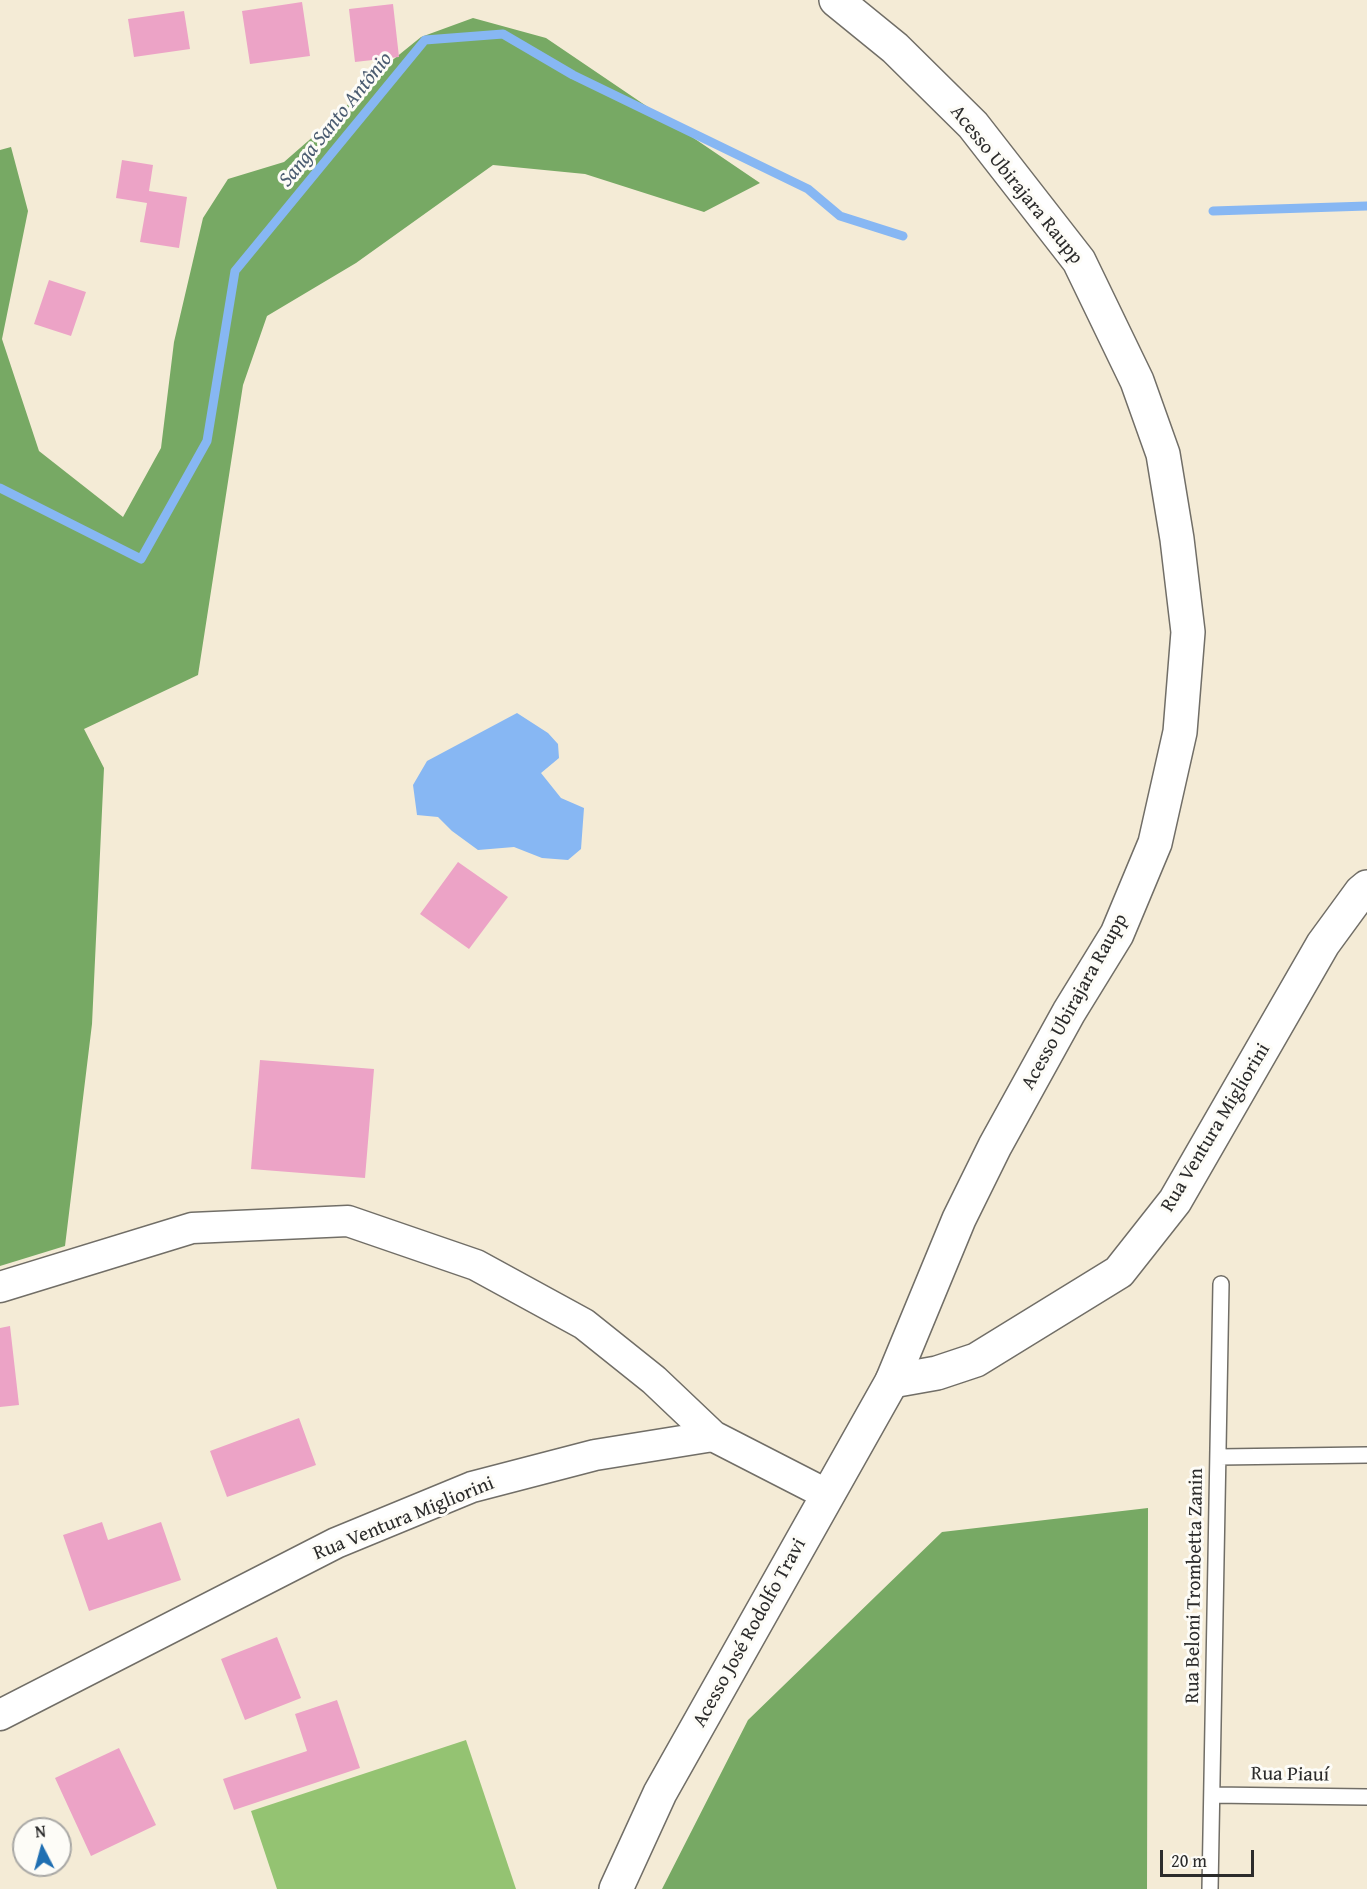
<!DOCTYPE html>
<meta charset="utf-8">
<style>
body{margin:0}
#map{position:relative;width:1367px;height:1889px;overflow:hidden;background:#f4ebd6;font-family:"Gentium Book Plus",serif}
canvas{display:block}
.north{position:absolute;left:12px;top:1817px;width:60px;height:60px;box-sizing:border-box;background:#fdfcf7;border:2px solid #a9a8a5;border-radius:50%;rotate:354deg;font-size:16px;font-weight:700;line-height:24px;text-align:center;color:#2b2b2b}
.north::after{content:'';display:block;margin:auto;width:21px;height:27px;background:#1f6fb2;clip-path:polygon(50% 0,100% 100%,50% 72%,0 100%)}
.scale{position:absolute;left:1160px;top:1850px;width:94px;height:27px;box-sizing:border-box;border:3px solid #2b2b2b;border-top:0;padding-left:8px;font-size:18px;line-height:21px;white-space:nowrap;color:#2b2b2b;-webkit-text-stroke:4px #fdfcf7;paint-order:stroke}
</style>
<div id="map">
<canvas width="1367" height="1889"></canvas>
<div class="north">N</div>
<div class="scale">20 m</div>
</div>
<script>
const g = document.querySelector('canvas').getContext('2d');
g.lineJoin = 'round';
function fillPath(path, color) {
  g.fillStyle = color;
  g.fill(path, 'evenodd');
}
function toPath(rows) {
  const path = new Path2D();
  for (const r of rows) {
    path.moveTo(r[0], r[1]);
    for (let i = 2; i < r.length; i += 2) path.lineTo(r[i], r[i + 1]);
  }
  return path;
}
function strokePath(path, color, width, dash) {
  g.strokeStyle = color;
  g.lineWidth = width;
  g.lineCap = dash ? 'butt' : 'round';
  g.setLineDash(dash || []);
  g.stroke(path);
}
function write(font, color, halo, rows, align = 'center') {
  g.font = font + ' "Gentium Book Plus",serif';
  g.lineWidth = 6;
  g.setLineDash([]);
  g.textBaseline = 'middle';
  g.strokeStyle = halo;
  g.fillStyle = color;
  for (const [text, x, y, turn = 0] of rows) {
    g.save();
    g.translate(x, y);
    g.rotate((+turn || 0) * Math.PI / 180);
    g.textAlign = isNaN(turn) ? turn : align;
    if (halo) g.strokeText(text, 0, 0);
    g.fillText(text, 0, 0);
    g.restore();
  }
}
fillPath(toPath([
 [466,1740,516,1889,277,1889,251,1811]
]), '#94c372');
fillPath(toPath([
 [473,18,546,38,760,183,704,212,585,174,493,165,356,263,267,316,243,385,198,675,84,729,104,768,92,1024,65,1246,0,1266,0,150,11,147,28,211,2,339,39,451,123,517,161,448,174,342,203,218,228,179,284,162,339,114,379,71,421,37],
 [1148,1508,1147,1889,662,1889,748,1720,942,1532]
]), '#77a964');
fillPath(toPath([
 [517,713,548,733,558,744,559,758,541,773,561,798,584,808,581,849,568,860,542,858,514,847,478,850,452,831,438,817,417,815,413,785,427,761]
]), '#87b7f3');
strokePath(toPath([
 [1213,211,1367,206],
 [0,488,141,559,207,441,235,271,425,40,503,34,573,75,808,189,840,216,903,236]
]), '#87b7f3', 9);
fillPath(toPath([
 [302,2,310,56,250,64,242,11],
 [393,4,399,57,355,62,349,9],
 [184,11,190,49,134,57,128,19],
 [122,160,153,165,149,191,187,197,179,248,140,242,147,203,116,198],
 [49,280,86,292,71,336,34,324],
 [458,862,508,897,469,949,420,914],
 [260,1060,374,1069,365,1178,251,1169],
 [10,1326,19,1405,0,1407,0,1328],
 [299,1418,316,1465,227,1497,210,1451],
 [102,1522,108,1540,161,1522,181,1580,89,1611,63,1535],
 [277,1637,301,1698,245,1720,221,1659],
 [337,1700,360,1768,234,1810,223,1779,307,1751,295,1714],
 [119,1748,156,1825,91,1856,55,1778]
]), '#eca3c6');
const lane = toPath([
 [1219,1457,1367,1455],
 [1212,1795,1367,1797],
 [1210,1889,1221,1284]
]);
const street = toPath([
 [0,1287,192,1228,348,1221,476,1265,584,1324,654,1380,713,1436],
 [0,1715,336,1543,472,1487,595,1455,713,1436,828,1495]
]);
const secondary = toPath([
 [892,1381,937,1373,976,1360,1119,1272,1175,1201,1323,944,1361,892,1367,887]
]);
const highway = toPath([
 [616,1889,660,1793,892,1381,959,1219,995,1146,1069,1012,1117,934,1155,843,1180,732,1188,632,1177,539,1163,454,1137,381,1079,261,973,125,895,48,836,0]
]);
strokePath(lane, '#716e67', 18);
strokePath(street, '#716e67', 33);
strokePath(secondary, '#716e67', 36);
strokePath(highway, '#716e67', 36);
strokePath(lane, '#fff', 15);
strokePath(street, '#fff', 30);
strokePath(secondary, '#fff', 33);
strokePath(highway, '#fff', 33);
write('20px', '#2b2b2b', '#fdfcf7', [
 ["Acesso Ubirajara Raupp",1016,185,51],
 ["Acesso Ubirajara Raupp",1075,1002,-61],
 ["Rua Ventura Migliorini",1216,1128,-59],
 ["Rua Ventura Migliorini",404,1519,-22],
 ["Rua Beloni Trombetta Zanin",1195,1586,-89],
 ["Acesso José Rodolfo Travi",750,1633,-61],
 ["Rua Piauí",1290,1775,1]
]);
write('italic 21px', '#4b5c71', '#fdfcf7', [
 ["Sanga Santo Antônio",336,120,-51]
]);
</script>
